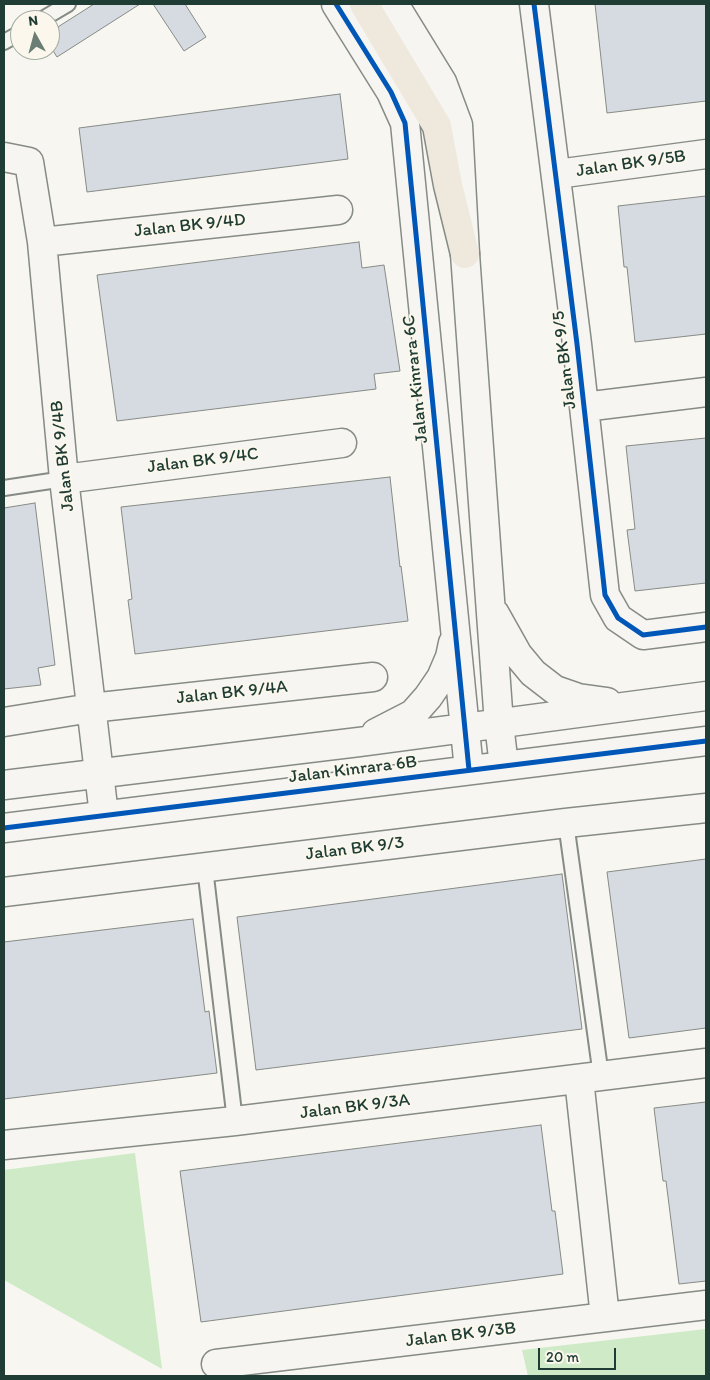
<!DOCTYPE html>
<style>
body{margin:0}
#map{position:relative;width:710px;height:1380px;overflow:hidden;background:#f8f6f0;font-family:Itim,sans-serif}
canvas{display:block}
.frame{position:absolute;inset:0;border:5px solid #1f3d34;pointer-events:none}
.north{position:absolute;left:10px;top:10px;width:50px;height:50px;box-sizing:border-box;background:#fbf7ec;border:1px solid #a3ada2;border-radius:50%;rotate:353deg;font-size:14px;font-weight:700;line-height:20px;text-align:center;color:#1f3d34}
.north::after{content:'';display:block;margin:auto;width:18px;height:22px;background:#6b7e76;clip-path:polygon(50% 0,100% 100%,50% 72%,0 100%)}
.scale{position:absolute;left:538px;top:1348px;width:78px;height:22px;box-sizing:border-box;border:2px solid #1f3d34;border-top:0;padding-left:6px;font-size:15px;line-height:18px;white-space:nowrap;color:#1f3d34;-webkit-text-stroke:4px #fbf7ec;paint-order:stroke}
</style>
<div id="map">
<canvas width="710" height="1380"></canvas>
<div class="frame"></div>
<div class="north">N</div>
<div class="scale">20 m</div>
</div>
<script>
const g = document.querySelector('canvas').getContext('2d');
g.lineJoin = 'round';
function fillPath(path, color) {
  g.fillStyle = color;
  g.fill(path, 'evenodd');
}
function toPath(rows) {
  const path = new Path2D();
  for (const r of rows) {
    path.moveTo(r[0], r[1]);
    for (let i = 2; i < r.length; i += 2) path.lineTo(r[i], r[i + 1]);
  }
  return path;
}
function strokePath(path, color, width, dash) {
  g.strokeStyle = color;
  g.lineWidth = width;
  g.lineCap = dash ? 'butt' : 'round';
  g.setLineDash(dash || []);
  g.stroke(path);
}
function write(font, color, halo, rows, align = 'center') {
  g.font = font + ' Itim,sans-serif';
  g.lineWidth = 4;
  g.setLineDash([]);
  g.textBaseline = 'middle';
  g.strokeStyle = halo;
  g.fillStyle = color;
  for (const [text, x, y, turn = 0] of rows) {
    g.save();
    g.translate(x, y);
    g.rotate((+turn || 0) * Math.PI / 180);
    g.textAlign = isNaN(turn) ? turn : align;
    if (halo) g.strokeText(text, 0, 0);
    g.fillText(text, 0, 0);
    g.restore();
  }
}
fillPath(toPath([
 [135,1153,162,1369,4,1280,4,1170],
 [706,1329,706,1376,528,1376,522,1350]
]), '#ceeac6');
const building = toPath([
 [94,4,140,4,57,57,50,46,50,32,94,4],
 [153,4,185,4,206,37,184,51,153,4],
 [595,4,706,4,706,101,607,113,595,4],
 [340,94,348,159,87,192,79,128,340,94],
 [706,196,706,334,635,342,627,267,624,267,618,206,706,196],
 [359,242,362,268,384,265,400,371,374,374,376,389,117,421,97,275,359,242],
 [706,438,706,583,635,591,627,530,635,529,626,446,706,438],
 [390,477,400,567,401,566,408,621,135,654,128,600,132,599,121,507,390,477],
 [35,503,55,665,38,668,41,685,4,689,4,508,35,503],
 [706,859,706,1028,629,1038,607,872,706,859],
 [562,874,582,1029,256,1070,237,917,562,874],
 [193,919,205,1012,209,1011,217,1073,4,1099,4,942,193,919],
 [706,1102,706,1281,679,1284,666,1181,663,1181,654,1108,706,1102],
 [541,1125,552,1211,555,1211,563,1274,201,1322,180,1171,541,1125]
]);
fillPath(building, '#d6dae1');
strokePath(building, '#868b86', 1);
const lane = toPath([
 [41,20,68,4],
 [4,42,20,33],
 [4,488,64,479],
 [566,823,601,1076],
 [205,868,235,1121]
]);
const street = toPath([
 [534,4,577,344,605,595,618,618,643,635,706,627],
 [4,157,29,162,42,242,64,479,104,815],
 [557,174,706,154],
 [42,242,338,210],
 [584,407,706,392],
 [64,479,342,443],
 [4,722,91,708,373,677],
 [4,892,566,823,706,808],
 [579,1079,605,1317],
 [4,1145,235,1121,706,1063],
 [216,1364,706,1305]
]);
const secondary = toPath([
 [336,4,391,92,405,123,469,770],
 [394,4,442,82,458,125,465,254,499,724,504,766],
 [495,614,518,655,533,673,555,690,578,698,607,702],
 [376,733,413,714,428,697,441,678,450,657,453,643],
 [4,785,359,742,706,696],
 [4,828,706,741]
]);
const highway = toPath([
 [364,4,437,126,448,185,465,254]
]);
strokePath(lane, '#868b86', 18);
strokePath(street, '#868b86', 31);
strokePath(secondary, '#868b86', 31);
strokePath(highway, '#868b86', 31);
strokePath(lane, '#f6f5f1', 14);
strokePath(street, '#f6f5f1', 28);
strokePath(secondary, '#f6f5f1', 28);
strokePath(highway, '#eee8dd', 28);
strokePath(toPath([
 [336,4,391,92,405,123,469,770],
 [534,4,577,344,605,595,618,618,643,635,706,627],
 [4,828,706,741]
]), '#0057b8', 5);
write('18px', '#1f3d34', '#fbf7ec', [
 ["Jalan BK 9/5B",631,164,-8],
 ["Jalan BK 9/4D",190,226,-6],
 ["Jalan BK 9/5",565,360,-97],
 ["Jalan Kinrara 6C",416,379,-96],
 ["Jalan BK 9/4B",63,456,-96],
 ["Jalan BK 9/4C",203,461,-7],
 ["Jalan BK 9/4A",232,693,-6],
 ["Jalan Kinrara 6B",353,770,-7],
 ["Jalan BK 9/3",355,849,-7],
 ["Jalan BK 9/3A",355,1107,-7],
 ["Jalan BK 9/3B",461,1335,-7]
]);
</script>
